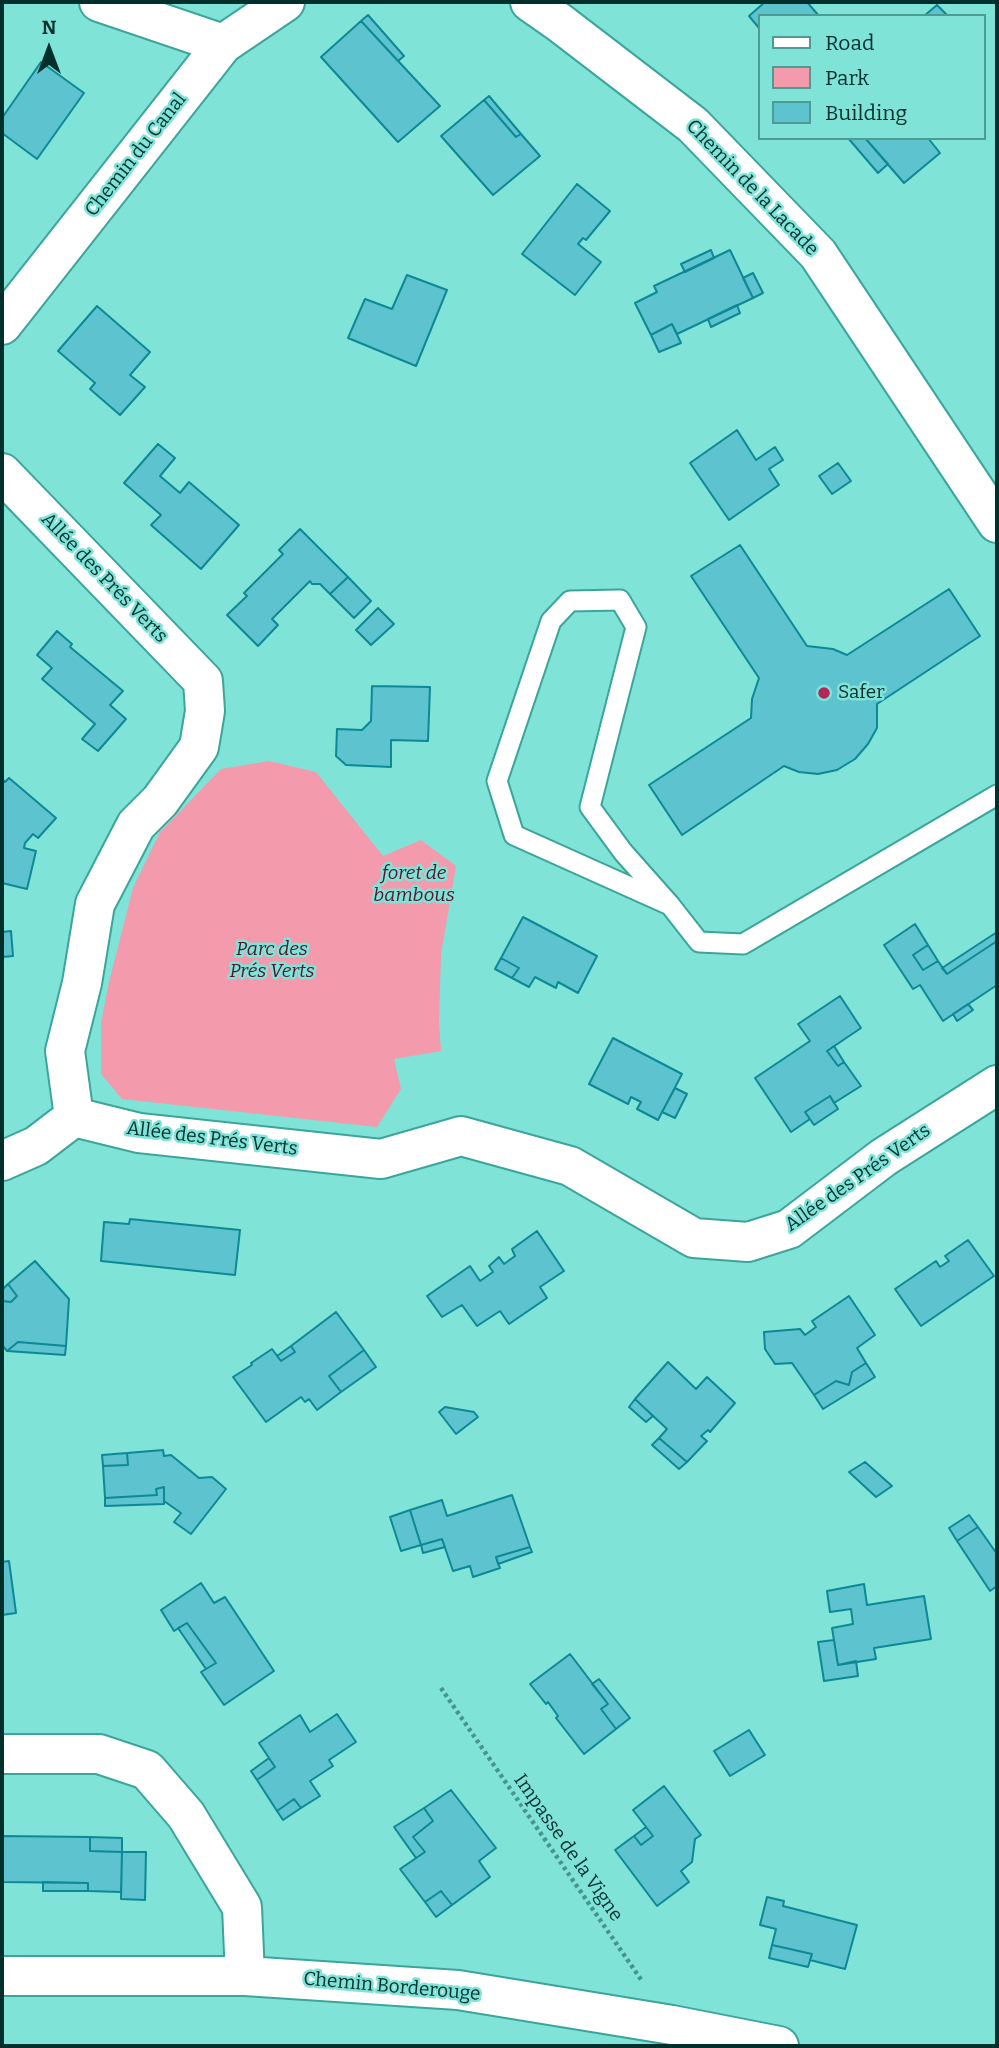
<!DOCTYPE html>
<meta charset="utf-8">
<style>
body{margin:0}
#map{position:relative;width:999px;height:2048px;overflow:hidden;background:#7fe3d8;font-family:Bitter,serif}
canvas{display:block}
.frame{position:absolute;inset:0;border:4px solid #01302c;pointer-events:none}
.legend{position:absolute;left:758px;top:14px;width:228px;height:126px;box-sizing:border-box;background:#7fe3d8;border:2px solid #4d9b93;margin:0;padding:9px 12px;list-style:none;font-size:21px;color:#01302c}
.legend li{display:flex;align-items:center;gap:14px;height:35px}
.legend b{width:35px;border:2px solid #4d9b93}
.north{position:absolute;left:14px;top:14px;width:70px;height:70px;-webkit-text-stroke:5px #7fe3d8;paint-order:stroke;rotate:0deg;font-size:19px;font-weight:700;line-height:28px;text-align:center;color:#01302c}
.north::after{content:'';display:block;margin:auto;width:24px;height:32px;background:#01302c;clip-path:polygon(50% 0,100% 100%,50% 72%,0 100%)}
</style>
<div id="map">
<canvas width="999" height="2048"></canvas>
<div class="frame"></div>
<ul class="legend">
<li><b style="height:9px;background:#fff"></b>Road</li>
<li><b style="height:19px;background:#f49aad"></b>Park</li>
<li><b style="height:19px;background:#5dc3cf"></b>Building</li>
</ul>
<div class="north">N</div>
</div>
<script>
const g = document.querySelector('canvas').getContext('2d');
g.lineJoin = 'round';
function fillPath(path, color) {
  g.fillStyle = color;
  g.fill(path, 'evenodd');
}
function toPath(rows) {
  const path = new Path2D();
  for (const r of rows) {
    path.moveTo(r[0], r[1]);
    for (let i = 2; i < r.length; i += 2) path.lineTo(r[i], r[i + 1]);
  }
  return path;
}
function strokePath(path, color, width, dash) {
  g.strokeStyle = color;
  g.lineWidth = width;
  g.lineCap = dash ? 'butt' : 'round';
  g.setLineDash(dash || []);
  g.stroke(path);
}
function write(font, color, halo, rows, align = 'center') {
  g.font = font + ' Bitter,serif';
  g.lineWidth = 5;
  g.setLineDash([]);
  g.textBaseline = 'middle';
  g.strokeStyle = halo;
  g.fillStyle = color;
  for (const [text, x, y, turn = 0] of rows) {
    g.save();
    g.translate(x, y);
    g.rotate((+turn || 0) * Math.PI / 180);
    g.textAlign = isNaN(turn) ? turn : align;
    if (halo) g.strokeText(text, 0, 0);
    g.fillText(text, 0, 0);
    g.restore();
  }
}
fillPath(toPath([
 [269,761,316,772,383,856,421,840,456,866,441,954,439,1023,441,1051,394,1059,401,1089,377,1127,122,1099,101,1074,101,1023,109,982,133,888,160,832,221,769]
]), '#f49aad');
const building = toPath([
 [765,2,807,2,819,16,759,16,759,28,749,16,765,2],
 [937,5,948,16,924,16,937,5],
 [368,15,404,56,398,61,361,21,368,15],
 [361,21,440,106,398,142,321,57,361,21],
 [41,62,84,93,37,159,2,133,2,118,41,62],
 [489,96,521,134,516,137,484,100,489,96],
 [484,100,516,137,521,134,540,156,493,195,441,136,484,100],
 [848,138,865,138,888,164,878,173,848,138],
 [865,138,928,138,940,153,904,183,865,138],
 [577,184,610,211,586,240,583,238,578,244,601,262,575,295,522,254,577,184],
 [711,250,714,258,685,272,681,264,711,250],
 [730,250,753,298,677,334,672,324,651,335,635,303,657,292,654,286,730,250],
 [753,273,763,293,753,298,743,278,753,273],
 [407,275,447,290,416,366,348,338,365,299,392,309,407,275],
 [737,305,740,313,711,327,708,319,737,305],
 [97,306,150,352,130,375,145,387,120,415,90,389,95,383,58,351,97,306],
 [672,324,681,343,659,352,651,335,672,324],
 [737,430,756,460,775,447,783,460,769,469,779,485,729,520,690,463,737,430],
 [158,444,175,458,160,476,180,493,189,482,239,525,201,569,151,525,161,515,124,483,158,444],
 [838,463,851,481,832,494,819,476,838,463],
 [300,529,348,577,330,594,320,584,312,584,310,581,272,619,278,625,258,646,227,615,247,596,244,593,283,554,279,550,300,529],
 [740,545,807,646,833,649,847,655,949,589,980,636,877,704,877,728,868,744,855,759,837,770,818,774,799,772,784,766,682,835,649,785,751,718,752,699,759,678,691,576,740,545],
 [348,577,371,601,354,618,330,594,348,577],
 [378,608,394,624,371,645,356,630,378,608],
 [57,631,72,644,70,647,123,691,110,705,126,719,98,751,82,739,95,724,42,679,52,668,37,655,57,631],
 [372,686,430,687,428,741,391,740,391,767,346,765,336,756,337,729,362,730,371,721,372,686],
 [9,778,56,818,38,838,33,834,25,843,24,848,36,851,27,889,2,883,2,779,5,782,9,778],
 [523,917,597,956,578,993,558,982,556,988,535,977,529,987,512,978,519,968,501,958,523,917],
 [915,924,928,945,913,955,923,970,938,961,947,974,997,941,997,985,943,1021,920,985,913,989,884,945,915,924],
 [11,931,13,956,2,957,2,932,11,931],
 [997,932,997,941,947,974,942,968,997,932],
 [928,945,938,961,923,970,913,955,928,945],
 [501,958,519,968,512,978,495,969,501,958],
 [840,996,861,1028,827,1051,838,1066,844,1062,861,1086,834,1103,830,1096,805,1112,810,1119,791,1132,755,1078,810,1041,798,1024,840,996],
 [968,1004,973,1010,957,1021,953,1014,968,1004],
 [613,1038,682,1074,658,1120,637,1109,641,1102,631,1097,628,1104,589,1084,613,1038],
 [834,1046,844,1062,838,1066,827,1051,834,1046],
 [675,1088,687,1094,675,1118,662,1112,675,1088],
 [830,1096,838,1109,814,1125,805,1112,830,1096],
 [130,1219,240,1230,235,1275,101,1261,104,1222,129,1224,130,1219],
 [537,1231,564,1271,540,1287,547,1298,509,1324,500,1311,477,1326,462,1305,442,1317,427,1296,470,1266,480,1281,493,1272,489,1266,499,1257,504,1264,515,1256,512,1249,537,1231],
 [968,1240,994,1276,921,1326,895,1289,936,1261,940,1267,949,1261,945,1256,968,1240],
 [35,1261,69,1299,66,1346,18,1342,7,1351,2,1345,2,1301,11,1302,17,1296,8,1284,35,1261],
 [8,1284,17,1296,11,1302,2,1301,2,1290,8,1284],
 [849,1296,875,1335,857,1348,866,1363,852,1372,849,1385,836,1381,814,1395,792,1363,775,1364,765,1349,764,1332,800,1329,805,1335,816,1327,812,1321,849,1296],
 [336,1312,364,1350,329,1376,341,1392,317,1410,309,1399,305,1402,301,1397,266,1422,233,1377,252,1365,251,1363,272,1349,281,1361,295,1352,291,1346,336,1312],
 [18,1342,66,1346,65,1355,7,1351,18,1342],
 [291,1346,295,1352,281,1361,277,1356,291,1346],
 [364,1350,376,1367,341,1392,329,1376,364,1350],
 [668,1362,696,1389,707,1377,735,1403,710,1432,708,1430,701,1436,707,1441,687,1462,659,1438,667,1429,635,1399,668,1362],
 [866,1363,875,1377,823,1409,814,1395,836,1381,849,1385,852,1372,866,1363],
 [635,1399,653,1416,646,1422,629,1407,635,1399],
 [445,1407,474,1412,478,1417,456,1434,439,1412,445,1407],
 [659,1438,687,1462,679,1469,652,1445,659,1438],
 [163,1450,164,1456,171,1455,199,1478,212,1477,226,1489,191,1534,174,1522,181,1513,164,1501,164,1487,156,1489,157,1495,105,1498,103,1466,128,1465,127,1453,163,1450],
 [127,1453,128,1465,103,1466,102,1455,127,1453],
 [865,1462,892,1486,876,1497,849,1472,865,1462],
 [164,1487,164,1504,105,1506,105,1498,157,1495,156,1489,164,1487],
 [512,1495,530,1547,496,1557,500,1568,473,1577,470,1566,453,1571,442,1539,421,1545,410,1510,442,1500,447,1516,512,1495],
 [410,1510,421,1545,401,1551,390,1517,410,1510],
 [969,1515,978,1527,957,1541,949,1528,969,1515],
 [978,1527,997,1554,997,1586,990,1591,957,1541,978,1527],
 [442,1539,445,1547,423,1553,421,1545,442,1539],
 [530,1547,532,1552,498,1564,496,1557,530,1547],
 [9,1561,16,1613,2,1615,2,1562,9,1561],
 [201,1583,214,1603,225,1597,274,1671,224,1705,201,1672,216,1663,187,1623,174,1631,161,1610,201,1583],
 [864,1584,867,1605,924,1596,931,1639,874,1648,876,1659,838,1665,832,1628,853,1624,851,1609,830,1612,827,1591,864,1584],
 [187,1623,216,1663,206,1669,178,1628,187,1623],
 [834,1640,838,1665,856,1661,858,1676,824,1681,818,1642,834,1640],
 [570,1654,608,1704,601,1709,616,1729,584,1754,556,1718,558,1716,548,1702,546,1704,530,1684,570,1654],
 [599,1679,630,1718,616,1729,601,1709,608,1704,592,1684,599,1679],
 [337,1714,356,1742,329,1760,333,1766,310,1781,320,1796,301,1808,294,1799,277,1811,257,1780,275,1767,259,1743,300,1715,310,1732,337,1714],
 [749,1730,765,1755,730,1776,714,1751,749,1730],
 [269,1758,275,1767,257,1780,251,1771,269,1758],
 [664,1786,701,1835,695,1839,692,1862,681,1871,689,1882,657,1906,615,1850,634,1836,641,1845,653,1836,633,1810,664,1786],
 [451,1790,496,1848,479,1861,490,1877,452,1905,441,1891,425,1902,400,1869,425,1852,413,1837,433,1821,424,1808,451,1790],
 [294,1799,301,1808,283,1820,277,1811,294,1799],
 [424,1808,433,1821,413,1837,425,1852,416,1858,394,1827,424,1808],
 [646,1827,653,1836,641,1845,634,1836,646,1827],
 [2,1836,90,1837,90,1851,122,1852,121,1892,88,1891,88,1883,2,1882,2,1836],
 [90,1837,122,1838,122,1852,90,1851,90,1837],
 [122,1852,146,1852,145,1900,121,1899,122,1852],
 [43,1882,88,1883,88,1891,43,1891,43,1882],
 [441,1891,452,1905,436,1917,425,1902,441,1891],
 [767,1897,784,1901,783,1906,857,1925,845,1969,810,1960,812,1954,772,1945,776,1929,760,1925,767,1897],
 [772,1945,812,1954,808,1967,769,1958,772,1945]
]);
fillPath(building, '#5dc3cf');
strokePath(building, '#0d8895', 2);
const lane = toPath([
 [670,905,514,835,497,781,551,621,570,601,620,600,636,627,590,807,623,852,670,905,699,942,743,944,997,795]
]);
const street = toPath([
 [99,2,223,44],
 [530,2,560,23,693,125,818,254,997,523],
 [2,325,223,44,285,2],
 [2,473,203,681,205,711,199,747,160,801,136,825,95,904,82,983,65,1051,74,1117,139,1133,381,1159,461,1136,570,1166,694,1238,748,1242,789,1229,884,1157,997,1085],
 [2,1161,36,1146,74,1117],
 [2,1754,99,1754,147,1770,186,1815,242,1907,245,1976],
 [2,1976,245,1976,458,1990,672,2025,779,2046]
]);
strokePath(lane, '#3ca59b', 23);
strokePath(street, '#3ca59b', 42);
strokePath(toPath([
 [441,1688,642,1981]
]), '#47948c', 4.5, [3.5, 3.5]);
strokePath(lane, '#fff', 19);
strokePath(street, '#fff', 38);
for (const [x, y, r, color] of [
 [824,693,7,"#b52658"]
]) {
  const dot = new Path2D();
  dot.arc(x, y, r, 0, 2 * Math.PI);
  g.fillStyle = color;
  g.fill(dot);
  strokePath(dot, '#7fe3d8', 2.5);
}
write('19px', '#01302c', '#7fe3d8', [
 ["Chemin du Canal",136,155,-52],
 ["Chemin de la Lacade",752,188,46],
 ["Allée des Prés Verts",104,578,46],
 ["Allée des Prés Verts",212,1139,7],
 ["Allée des Prés Verts",858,1178,-35],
 ["Impasse de la Vigne",568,1848,55],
 ["Chemin Borderouge",392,1987,5]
]);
write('19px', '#01302c', '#7fe3d8', [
 ["Safer",838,693]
], 'left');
write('italic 19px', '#58142a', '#7fe3d8', [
 ["foret de",414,874],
 ["bambous",414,896],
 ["Parc des",272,950],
 ["Prés Verts",272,972]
]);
</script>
